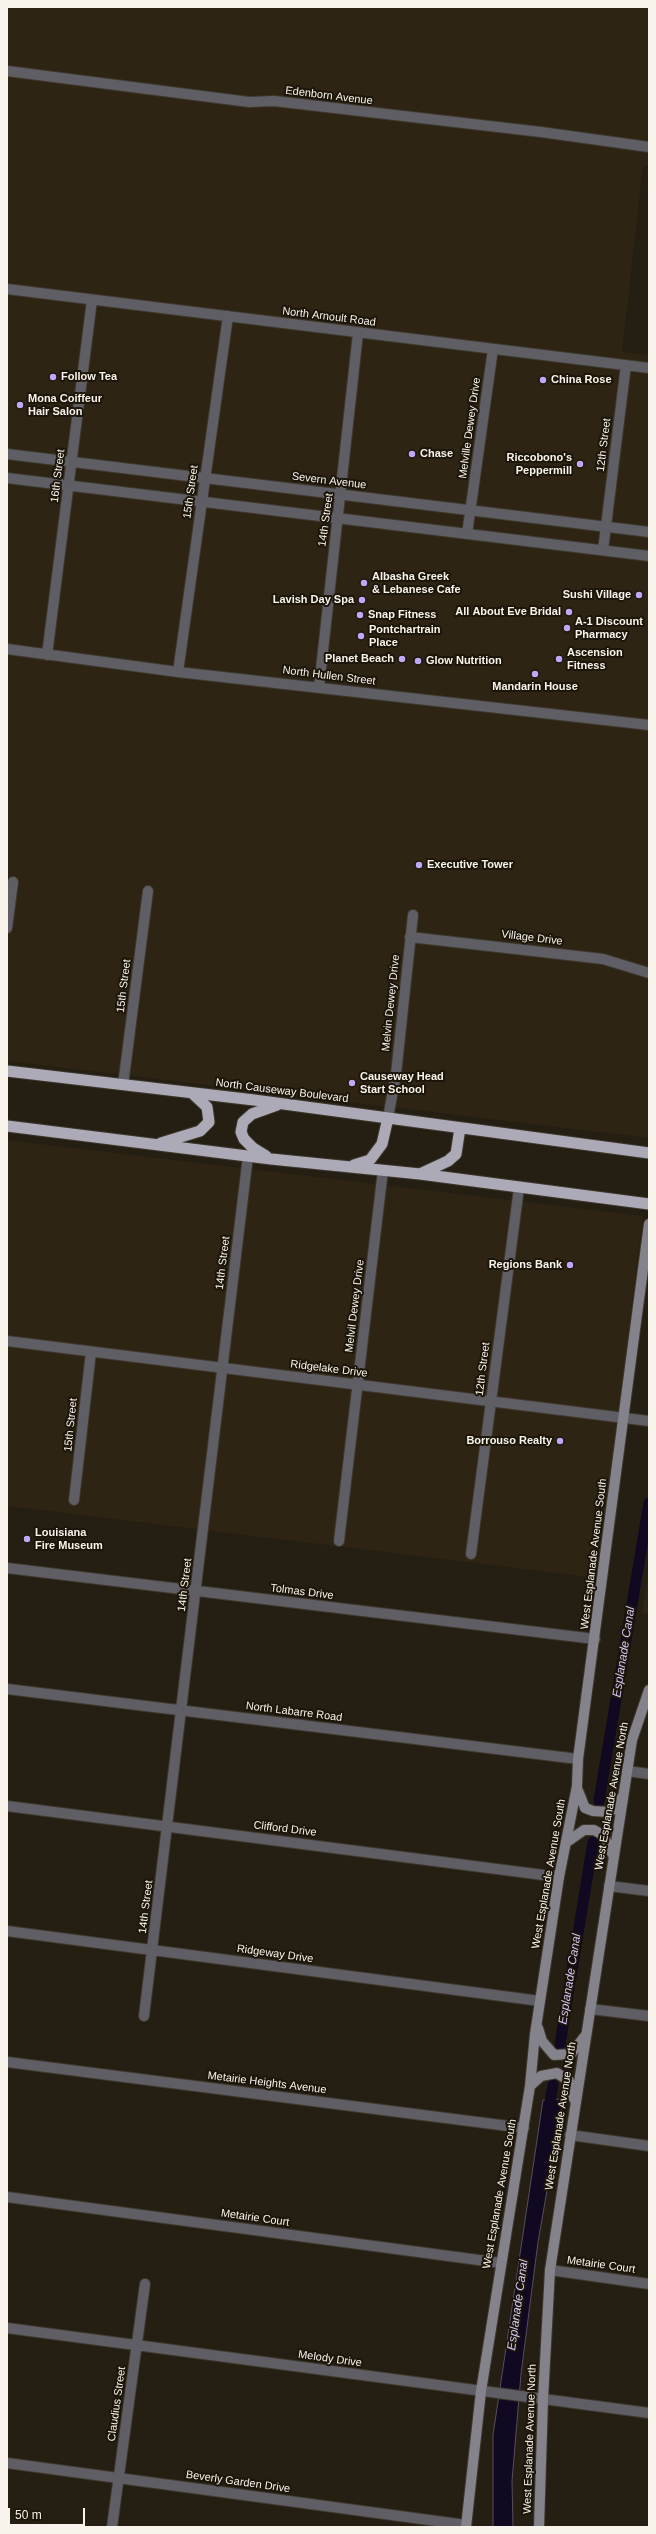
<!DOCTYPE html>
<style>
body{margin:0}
#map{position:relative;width:656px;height:2534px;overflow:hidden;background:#251e13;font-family:Arial,sans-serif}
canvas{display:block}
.frame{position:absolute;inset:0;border:8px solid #f8f3eb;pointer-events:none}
.scale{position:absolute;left:8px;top:2508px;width:77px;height:18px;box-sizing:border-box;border:2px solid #f8f3eb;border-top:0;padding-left:5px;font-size:12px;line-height:14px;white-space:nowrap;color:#f8f3eb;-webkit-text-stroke:3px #1c150a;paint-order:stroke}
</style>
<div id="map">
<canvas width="656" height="2534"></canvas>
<div class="frame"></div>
<div class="scale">50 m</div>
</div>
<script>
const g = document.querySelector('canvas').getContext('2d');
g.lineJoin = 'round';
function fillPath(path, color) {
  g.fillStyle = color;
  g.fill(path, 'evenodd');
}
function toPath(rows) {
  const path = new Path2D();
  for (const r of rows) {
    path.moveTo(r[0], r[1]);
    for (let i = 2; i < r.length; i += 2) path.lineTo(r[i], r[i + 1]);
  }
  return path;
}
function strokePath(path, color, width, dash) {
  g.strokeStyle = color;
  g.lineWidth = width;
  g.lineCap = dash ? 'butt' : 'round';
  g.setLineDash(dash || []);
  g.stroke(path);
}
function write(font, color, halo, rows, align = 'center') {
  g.font = font + ' Arial,sans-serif';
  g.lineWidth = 4;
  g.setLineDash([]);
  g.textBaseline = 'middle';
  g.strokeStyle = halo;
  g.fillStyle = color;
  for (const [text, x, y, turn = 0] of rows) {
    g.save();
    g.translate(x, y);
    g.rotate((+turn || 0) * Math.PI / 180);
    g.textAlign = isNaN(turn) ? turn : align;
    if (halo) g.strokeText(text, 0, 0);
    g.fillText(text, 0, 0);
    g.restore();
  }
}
fillPath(toPath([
 [7,7,649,7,649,166,643,166,622,352,649,355,649,1138,7,1061],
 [7,1140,643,1216,598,1578,7,1506],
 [649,1571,649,1614,642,1613]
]), '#2e2413');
const water = toPath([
 [563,2099,538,2242,521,2374,512,2481,513,2527,493,2527,493,2435,543,2100,563,2099]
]);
fillPath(water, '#110822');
strokePath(water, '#564e5e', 1);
strokePath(toPath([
 [599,1801,649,1503],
 [560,2044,593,1842],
 [548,2114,553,2085]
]), '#110822', 11);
const minor = toPath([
 [7,71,249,102,274,101,541,132,649,147],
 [7,289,649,368],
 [467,534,493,349],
 [603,550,626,365],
 [7,649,178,672,649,725],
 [47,655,92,300],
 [178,672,228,316],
 [319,687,358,333],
 [7,928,13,882],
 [410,937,603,959,649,973],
 [123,1085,148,891],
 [388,1118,396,1074,413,915],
 [7,1341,649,1421],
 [74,1500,91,1352],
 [339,1541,383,1170],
 [471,1554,519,1188],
 [7,1568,595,1639],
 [7,1689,578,1759],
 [627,1771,649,1774],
 [7,1806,559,1877],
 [609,1886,649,1891],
 [7,1931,540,2001],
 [590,2009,649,2016],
 [144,2016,248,1156],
 [7,2062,524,2128],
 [570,2135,649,2146],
 [7,2197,501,2263],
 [550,2270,649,2284],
 [7,2328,649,2413],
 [7,2463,466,2525],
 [112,2527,145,2284]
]);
const tertiary = toPath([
 [7,454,649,532],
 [7,478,649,556]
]);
const secondary = toPath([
 [577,1788,585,1808,593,1811,608,1812,616,1808,622,1797],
 [567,1842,584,1830,594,1830,603,1835,613,1855],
 [538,2028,542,2041,554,2055,571,2054,585,2036],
 [530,2086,541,2076,557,2073,569,2081,574,2099],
 [466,2527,481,2391,530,2086,535,2034,559,1877,577,1786,578,1759,649,1224],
 [539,2527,543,2399,550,2270,632,1740,649,1690]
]);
const trunk = toPath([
 [7,1071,254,1100,649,1153],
 [7,1126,271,1159,420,1174,649,1204],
 [161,1143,200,1131,209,1122,207,1107,192,1093],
 [266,1156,253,1148,244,1139,241,1132,243,1122,252,1114,277,1105],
 [354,1165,370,1160,382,1144,388,1118],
 [420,1174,448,1161,456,1154,460,1128]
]);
strokePath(minor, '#3e382d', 12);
strokePath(tertiary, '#3e382d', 12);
strokePath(secondary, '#3e382d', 12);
strokePath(trunk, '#3e382d', 13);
strokePath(minor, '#5f5e64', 10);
strokePath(tertiary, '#5f5e64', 10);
strokePath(secondary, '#84828b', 10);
strokePath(trunk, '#adaab8', 11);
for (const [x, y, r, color] of [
 [53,377,4,"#bda9f5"],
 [543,380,4,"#bda9f5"],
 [20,405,4,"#bda9f5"],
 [412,454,4,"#bda9f5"],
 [580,464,4,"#bda9f5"],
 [364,583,4,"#bda9f5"],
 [639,595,4,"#bda9f5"],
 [362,600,4,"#bda9f5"],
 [569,612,4,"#bda9f5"],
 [360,615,4,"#bda9f5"],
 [567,628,4,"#bda9f5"],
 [361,636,4,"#bda9f5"],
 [402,659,4,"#bda9f5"],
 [559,659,4,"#bda9f5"],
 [418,661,4,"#bda9f5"],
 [535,674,4,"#bda9f5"],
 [419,865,4,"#bda9f5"],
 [352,1083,4,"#bda9f5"],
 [570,1265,4,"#bda9f5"],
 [560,1441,4,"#bda9f5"],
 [27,1539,4,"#bda9f5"]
]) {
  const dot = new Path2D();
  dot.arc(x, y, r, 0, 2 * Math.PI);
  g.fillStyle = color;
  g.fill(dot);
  strokePath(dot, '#1c150a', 1.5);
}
write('11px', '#f8f3eb', '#1c150a', [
 ["Edenborn Avenue",329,96,7],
 ["North Arnoult Road",329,317,7],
 ["Melville Dewey Drive",470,428,-82],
 ["12th Street",604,445,-83],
 ["16th Street",58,476,-83],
 ["Severn Avenue",329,481,7],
 ["15th Street",191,492,-82],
 ["14th Street",326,520,-82],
 ["North Hullen Street",329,676,7],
 ["Village Drive",532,938,7],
 ["15th Street",124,986,-83],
 ["Melvin Dewey Drive",391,1003,-84],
 ["North Causeway Boulevard",282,1091,7],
 ["14th Street",223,1263,-83],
 ["Melvil Dewey Drive",355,1306,-83],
 ["Ridgelake Drive",329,1369,7],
 ["12th Street",483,1369,-83],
 ["15th Street",71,1425,-84],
 ["West Esplanade Avenue South",594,1554,-83],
 ["14th Street",185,1585,-83],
 ["Tolmas Drive",302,1592,7],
 ["North Labarre Road",294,1712,7],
 ["West Esplanade Avenue North",612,1796,-80],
 ["Clifford Drive",285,1829,7],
 ["West Esplanade Avenue South",549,1874,-80],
 ["14th Street",146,1907,-83],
 ["Ridgeway Drive",275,1954,8],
 ["Metairie Heights Avenue",267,2083,7],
 ["West Esplanade Avenue North",561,2116,-81],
 ["West Esplanade Avenue South",500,2194,-80],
 ["Metairie Court",255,2218,8],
 ["Metairie Court",601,2265,8],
 ["Melody Drive",330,2359,8],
 ["Claudius Street",117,2404,-82],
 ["West Esplanade Avenue North",530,2439,-88],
 ["Beverly Garden Drive",238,2482,8]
]);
write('bold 11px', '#f8f3eb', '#1c150a', [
 ["Follow Tea",61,377],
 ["China Rose",551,380],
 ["Mona Coiffeur",28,399],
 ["Hair Salon",28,412],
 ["Chase",420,454],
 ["Riccobono's",572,458,"right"],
 ["Peppermill",572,471,"right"],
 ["Albasha Greek",372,577],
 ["& Lebanese Cafe",372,590],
 ["Sushi Village",631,595,"right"],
 ["Lavish Day Spa",354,600,"right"],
 ["All About Eve Bridal",561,612,"right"],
 ["Snap Fitness",368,615],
 ["A-1 Discount",575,622],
 ["Pharmacy",575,635],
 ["Pontchartrain",369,630],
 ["Place",369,643],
 ["Ascension",567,653],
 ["Fitness",567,666],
 ["Planet Beach",394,659,"right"],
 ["Glow Nutrition",426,661],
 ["Mandarin House",535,687,"center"],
 ["Executive Tower",427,865],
 ["Causeway Head",360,1077],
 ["Start School",360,1090],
 ["Regions Bank",562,1265,"right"],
 ["Borrouso Realty",552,1441,"right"],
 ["Louisiana",35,1533],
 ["Fire Museum",35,1546]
], 'left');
write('italic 12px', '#d3c8f6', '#1c150a', [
 ["Esplanade Canal",624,1652,-81],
 ["Esplanade Canal",570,1979,-81],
 ["Esplanade Canal",518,2305,-82]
]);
</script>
